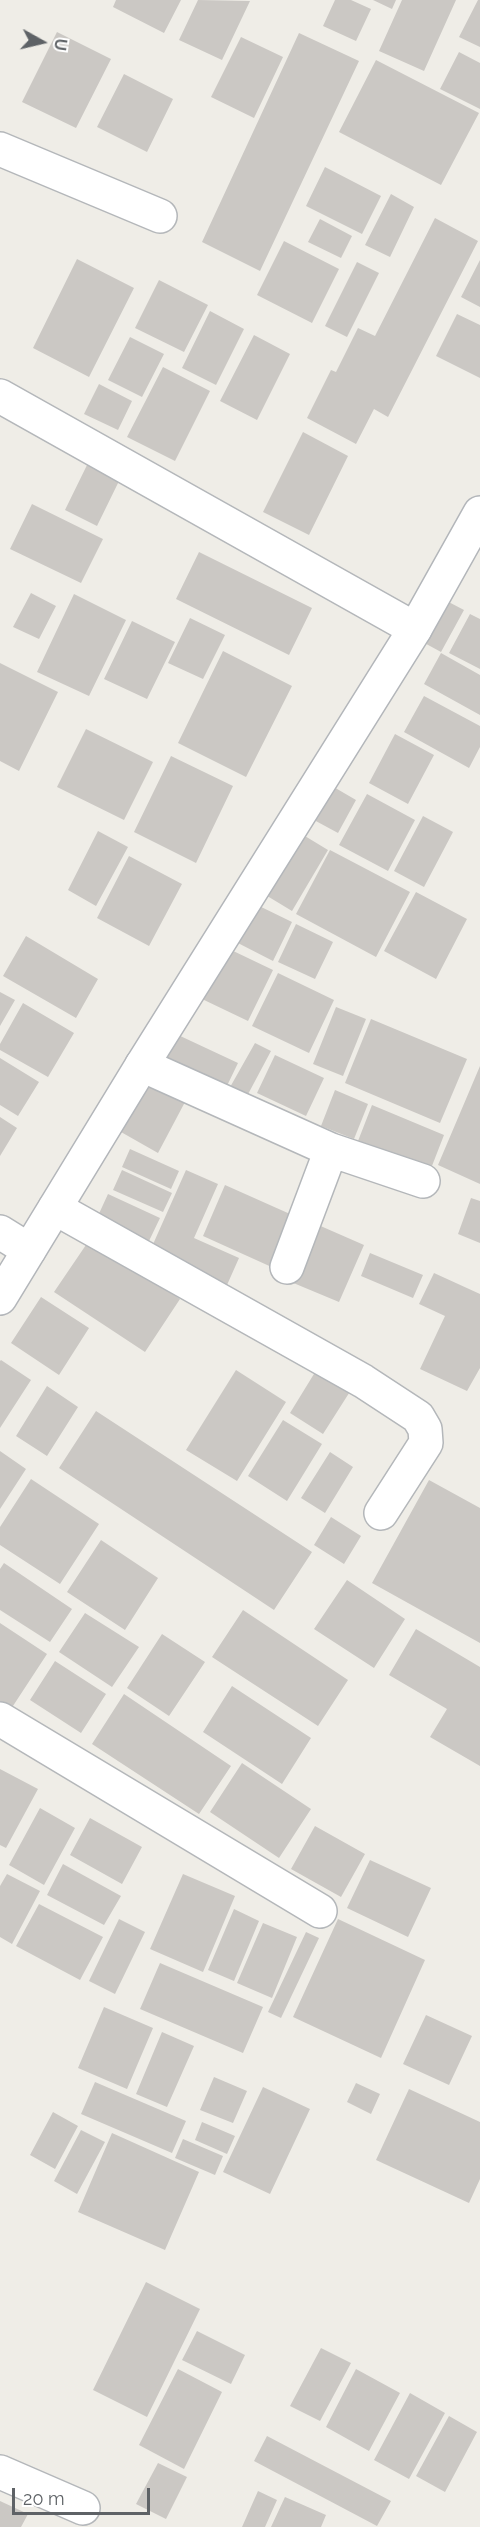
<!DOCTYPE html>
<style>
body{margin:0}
#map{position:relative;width:480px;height:2527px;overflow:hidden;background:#efede7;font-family:Raleway,sans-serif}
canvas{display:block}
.north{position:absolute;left:12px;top:12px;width:60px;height:60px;-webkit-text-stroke:4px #fff;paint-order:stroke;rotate:98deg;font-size:16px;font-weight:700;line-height:24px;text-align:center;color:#5e6266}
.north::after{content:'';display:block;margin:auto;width:21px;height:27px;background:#5e6266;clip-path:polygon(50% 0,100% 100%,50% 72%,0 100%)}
.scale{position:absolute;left:12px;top:2488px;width:138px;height:27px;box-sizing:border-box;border:3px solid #5e6266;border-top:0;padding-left:8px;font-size:18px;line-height:21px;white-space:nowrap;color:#5e6266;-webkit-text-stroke:4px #fff;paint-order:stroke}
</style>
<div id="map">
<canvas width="480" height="2527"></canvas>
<div class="north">U</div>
<div class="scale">20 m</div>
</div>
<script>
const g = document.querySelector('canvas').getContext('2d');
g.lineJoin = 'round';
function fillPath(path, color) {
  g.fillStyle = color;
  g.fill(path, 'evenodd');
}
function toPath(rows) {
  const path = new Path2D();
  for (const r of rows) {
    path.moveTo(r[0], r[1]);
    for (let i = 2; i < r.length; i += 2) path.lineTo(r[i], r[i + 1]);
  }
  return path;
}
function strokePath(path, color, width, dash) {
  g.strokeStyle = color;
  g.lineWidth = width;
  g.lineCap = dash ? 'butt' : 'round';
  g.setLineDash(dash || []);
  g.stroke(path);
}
fillPath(toPath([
 [116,0,181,0,164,33,113,7],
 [198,0,250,1,222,60,179,40],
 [335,0,351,0,371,9,356,41,323,26],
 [373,0,396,0,392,9],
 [402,0,456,0,424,71,379,51],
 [478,0,480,0,480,47,459,37],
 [57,32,111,59,76,128,22,102],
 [299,33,359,61,260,271,202,242],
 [241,37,283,57,254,118,211,97],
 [459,52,480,63,480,109,440,89],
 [376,60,479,113,441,185,339,132],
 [124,74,173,99,147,152,97,127],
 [325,167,381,196,362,234,306,206],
 [391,194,414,207,390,257,365,245],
 [435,218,478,241,388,417,374,409,356,444,307,418,331,370,336,372,358,328,375,336],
 [320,219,352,236,341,258,308,242],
 [284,241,339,269,312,323,257,295],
 [77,259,134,288,89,377,33,348],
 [480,260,480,307,461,297],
 [357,262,379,273,347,337,325,326],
 [159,280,208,305,184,352,135,328],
 [210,311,244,329,216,385,182,368],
 [457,314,480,325,480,378,436,356],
 [254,335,290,354,257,420,220,401],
 [130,337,164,354,142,397,108,380],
 [163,367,210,391,175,461,127,437],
 [99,384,132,401,118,430,84,414],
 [303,432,348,456,309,535,263,512],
 [88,463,120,479,97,526,65,510],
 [32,504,103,539,81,583,10,549],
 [199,552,312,608,289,655,176,599],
 [31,593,56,606,39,639,13,627],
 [74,594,126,620,89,696,37,672],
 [441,598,464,610,441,652,419,640],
 [470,614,480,619,480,669,449,653],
 [190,618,225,635,203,679,168,663],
 [132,621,175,642,147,699,104,679],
 [223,651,292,686,246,777,178,743],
 [441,653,480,675,480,715,424,684],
 [0,663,58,692,19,771,0,761],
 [424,696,480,726,480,747,469,768,404,732],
 [86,729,153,762,124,820,57,787],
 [395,734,434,755,408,804,369,783],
 [171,756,233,786,196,863,134,832],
 [332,786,356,800,338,833,314,820],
 [367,794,415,820,388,871,339,845],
 [423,816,453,832,424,887,394,871],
 [295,830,328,850,292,911,259,891],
 [98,831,128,847,96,906,68,890],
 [330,850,410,892,376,957,296,914],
 [129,856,182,884,149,946,97,918],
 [416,892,467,919,436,979,384,951],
 [253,903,292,922,273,961,234,941],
 [296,924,333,942,315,979,278,962],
 [26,936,98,979,76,1018,3,976],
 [227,948,273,970,248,1021,202,999],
 [278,973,334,1000,309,1053,252,1026],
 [0,992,15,1000,0,1026],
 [23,1003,74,1033,48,1077,0,1050,0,1044],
 [336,1007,366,1019,343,1076,313,1064],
 [371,1019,467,1059,440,1123,345,1083],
 [176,1034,238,1063,224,1092,162,1063],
 [255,1043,271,1051,246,1098,229,1089],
 [275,1055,324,1078,306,1116,257,1093],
 [0,1058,39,1082,18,1116,0,1105],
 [480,1066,480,1184,438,1165],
 [148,1081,185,1102,158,1153,121,1132],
 [335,1090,368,1104,354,1139,321,1126],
 [372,1105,444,1135,430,1171,358,1141],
 [0,1117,17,1128,0,1156],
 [130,1149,179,1171,171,1189,122,1167],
 [122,1170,172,1193,163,1212,113,1190],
 [186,1170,218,1184,194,1238,239,1258,227,1285,150,1251],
 [225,1185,299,1218,276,1269,203,1236],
 [108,1194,160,1218,149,1241,97,1218],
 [471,1198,480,1201,480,1243,458,1234],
 [316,1224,364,1245,339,1302,291,1282],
 [90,1239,180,1299,145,1352,54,1292],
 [370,1253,423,1275,413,1298,361,1276],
 [434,1273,480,1294,480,1368,467,1391,420,1369,445,1316,419,1304],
 [41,1297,89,1328,59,1375,11,1343],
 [1,1360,31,1380,0,1428,0,1361],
 [317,1369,351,1390,323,1434,290,1413],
 [236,1370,286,1402,237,1481,186,1450],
 [47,1386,78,1407,47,1456,16,1436],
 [96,1411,312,1552,274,1610,59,1468],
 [283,1420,322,1444,287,1501,248,1476],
 [0,1451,26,1469,0,1509],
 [330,1452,353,1467,325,1513,301,1498],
 [31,1479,99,1524,60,1584,0,1545,0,1527],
 [429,1480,480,1508,480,1643,372,1583],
 [331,1517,361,1536,344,1564,314,1545],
 [101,1540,158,1578,125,1630,67,1592],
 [4,1563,72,1609,50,1642,0,1610,0,1569],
 [347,1580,405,1619,374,1668,314,1629],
 [243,1610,348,1680,318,1726,212,1657],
 [85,1613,139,1647,112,1687,59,1652],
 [0,1623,47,1654,11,1709,0,1701],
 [416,1629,480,1667,480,1766,430,1737,447,1709,389,1675],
 [162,1634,205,1662,169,1716,127,1688],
 [55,1661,106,1694,81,1733,30,1700],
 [232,1686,311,1738,282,1784,203,1732],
 [124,1694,231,1766,199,1814,92,1744],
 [242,1763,311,1809,279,1858,210,1812],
 [0,1769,38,1789,6,1848,0,1845],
 [40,1808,75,1828,44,1885,9,1865],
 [90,1818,142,1847,122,1884,70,1855],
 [315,1826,365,1854,341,1897,291,1869],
 [370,1860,431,1888,408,1937,347,1908],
 [63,1864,121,1896,104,1925,47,1895],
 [7,1874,40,1891,12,1944,0,1937,0,1886],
 [183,1874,235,1896,203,1972,150,1949],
 [39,1904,103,1937,80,1980,16,1946],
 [234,1909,259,1921,234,1981,208,1970],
 [119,1919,145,1932,115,1994,89,1981],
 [338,1919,425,1960,381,2058,293,2017],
 [263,1923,297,1937,272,1998,237,1983],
 [306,1932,319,1938,281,2018,268,2012],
 [160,1963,263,2007,243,2053,140,2009],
 [104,2007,153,2028,127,2089,78,2068],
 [426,2015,472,2036,449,2085,403,2064],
 [162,2032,194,2046,167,2107,136,2094],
 [214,2077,247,2091,233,2123,200,2110],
 [95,2082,186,2121,172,2153,81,2114],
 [356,2083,380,2094,371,2114,347,2102],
 [263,2087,310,2109,270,2194,223,2172],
 [409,2089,480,2122,480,2179,469,2203,376,2160],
 [53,2112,78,2126,55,2169,30,2155],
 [202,2122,235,2136,227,2154,195,2140],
 [81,2130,105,2142,77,2194,54,2181],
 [112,2133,199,2172,165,2250,78,2212],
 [183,2139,223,2156,215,2175,175,2158],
 [146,2282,200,2309,147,2417,93,2390],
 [197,2331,245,2355,231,2384,182,2360],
 [321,2348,351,2363,320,2421,290,2406],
 [178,2369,222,2392,184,2469,139,2445],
 [356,2369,400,2393,369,2451,326,2427],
 [410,2393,445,2413,409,2479,374,2460],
 [449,2416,477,2432,445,2492,416,2476],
 [267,2436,391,2501,377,2526,254,2461],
 [158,2463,187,2477,166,2519,136,2504],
 [258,2491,277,2500,265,2527,242,2527],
 [285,2497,326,2515,321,2527,271,2527],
 [0,2501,28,2514,21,2527,0,2527]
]), '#cbc8c4');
const minor = toPath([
 [0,149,160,216],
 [0,396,415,629],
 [142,1065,331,1150,423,1181],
 [55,1208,363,1381,418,1417,425,1429,426,1443,381,1513],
 [0,1232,29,1250],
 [287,1267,331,1150],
 [0,1719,320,1911],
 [0,2472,83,2508]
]);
const secondary = toPath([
 [0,1298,142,1065,415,629,480,513]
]);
strokePath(minor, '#b4b7ba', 36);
strokePath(secondary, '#b3b6ba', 36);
strokePath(minor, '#fff', 33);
strokePath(secondary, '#fff', 33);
</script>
